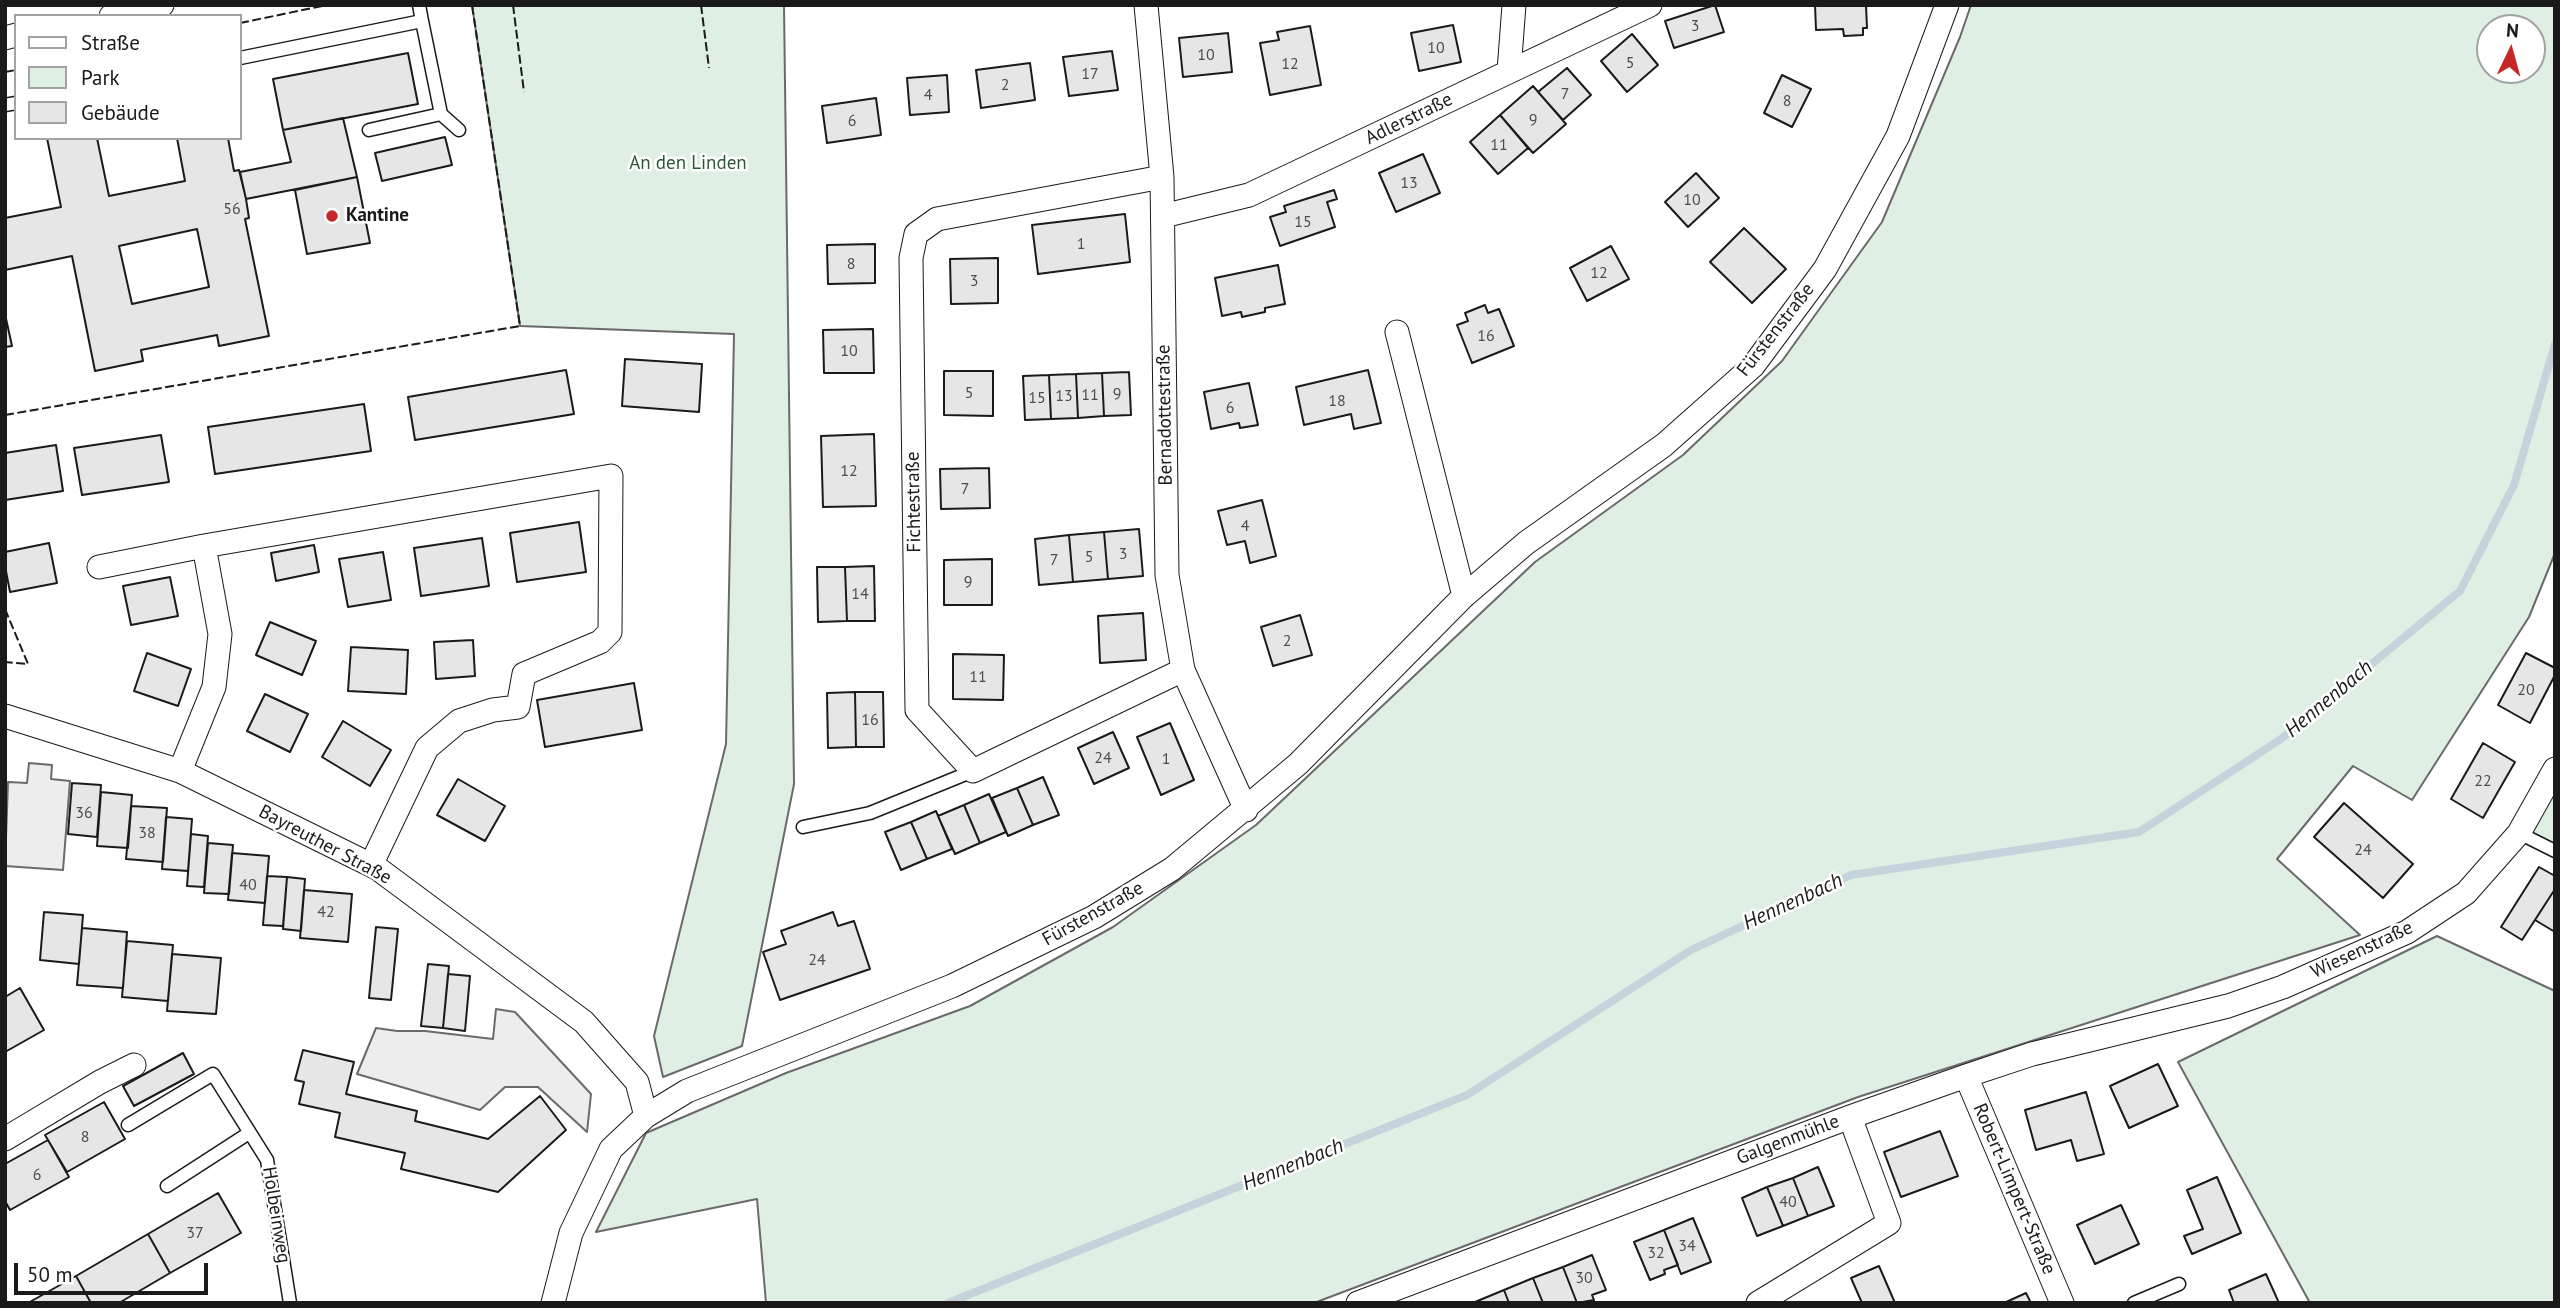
<!DOCTYPE html>
<meta charset="utf-8">
<style>
body{margin:0}
#map{position:relative;width:2560px;height:1308px;overflow:hidden;background:#fff;font-family:"PT Sans",sans-serif}
canvas{display:block}
.frame{position:absolute;inset:0;border:7px solid #1a1a1a;pointer-events:none}
.legend{position:absolute;left:14px;top:14px;width:228px;height:126px;box-sizing:border-box;background:#fff;border:2px solid #a3a3a3;margin:0;padding:9px 12px;list-style:none;font-size:21px;color:#1a1a1a}
.legend li{display:flex;align-items:center;gap:14px;height:35px}
.legend b{width:35px;border:2px solid #a3a3a3}
.north{position:absolute;left:2476px;top:14px;width:70px;height:70px;box-sizing:border-box;background:#fff;border:2px solid #a3a3a3;border-radius:50%;rotate:5deg;font-size:19px;font-weight:700;line-height:28px;text-align:center;color:#1a1a1a}
.north::after{content:'';display:block;margin:auto;width:24px;height:32px;background:#c62828;clip-path:polygon(50% 0,100% 100%,50% 72%,0 100%)}
.scale{position:absolute;left:14px;top:1263px;width:194px;height:32px;box-sizing:border-box;border:4px solid #1a1a1a;border-top:0;padding-left:9px;font-size:21px;line-height:24px;white-space:nowrap;color:#1a1a1a;-webkit-text-stroke:5px #fff;paint-order:stroke}
</style>
<div id="map">
<canvas width="2560" height="1308"></canvas>
<div class="frame"></div>
<ul class="legend">
<li><b style="height:9px;background:#fff"></b>Straße</li>
<li><b style="height:19px;background:#e0efe3"></b>Park</li>
<li><b style="height:19px;background:#e6e6e6"></b>Gebäude</li>
</ul>
<div class="north">N</div>
<div class="scale">50 m</div>
</div>
<script>
const g = document.querySelector('canvas').getContext('2d');
g.lineJoin = 'round';
function fillPath(path, color) {
  g.fillStyle = color;
  g.fill(path, 'evenodd');
}
function toPath(rows) {
  const path = new Path2D();
  for (const r of rows) {
    path.moveTo(r[0], r[1]);
    for (let i = 2; i < r.length; i += 2) path.lineTo(r[i], r[i + 1]);
  }
  return path;
}
function strokePath(path, color, width, dash) {
  g.strokeStyle = color;
  g.lineWidth = width;
  g.lineCap = dash ? 'butt' : 'round';
  g.setLineDash(dash || []);
  g.stroke(path);
}
function write(font, color, halo, rows, align = 'center') {
  g.font = font + ' "PT Sans",sans-serif';
  g.lineWidth = 5;
  g.setLineDash([]);
  g.textBaseline = 'middle';
  g.strokeStyle = halo;
  g.fillStyle = color;
  for (const [text, x, y, turn = 0] of rows) {
    g.save();
    g.translate(x, y);
    g.rotate((+turn || 0) * Math.PI / 180);
    g.textAlign = isNaN(turn) ? turn : align;
    if (halo) g.strokeText(text, 0, 0);
    g.fillText(text, 0, 0);
    g.restore();
  }
}
const green = toPath([
 [472,5,784,5,794,784,742,1046,663,1077,654,1036,726,744,734,334,520,326,472,5],
 [1971,5,2555,5,2555,553,2529,617,2412,800,2353,766,2277,859,2360,935,1858,1097,1314,1303,766,1303,757,1199,596,1232,646,1133,786,1073,970,1006,1113,927,1256,825,1535,562,1683,455,1782,361,1882,222,1960,37,1971,5],
 [2490,28,2532,28,2532,70,2490,70,2490,28],
 [2555,791,2555,847,2530,836,2555,791],
 [2437,936,2555,991,2555,1303,2310,1303,2178,1062,2437,936]
]);
fillPath(green, '#e0efe3');
strokePath(green, '#6a6a6a', 2);
const parking = toPath([
 [29,763,52,765,51,779,70,781,63,870,5,866,8,782,27,783,29,763],
 [496,1009,515,1012,591,1094,587,1132,538,1087,505,1087,480,1110,357,1074,376,1028,397,1031,425,1031,493,1039,496,1009]
]);
fillPath(parking, '#ededed');
strokePath(parking, '#6a6a6a', 2);
strokePath(toPath([
 [948,1303,1467,1095,1691,950,1851,875,2139,832,2281,739,2460,591,2514,485,2555,344]
]), '#c6d2dc', 8);
const building = toPath([
 [1715,5,1724,32,1674,48,1665,21,1715,5],
 [1815,5,1866,5,1867,28,1863,28,1863,35,1844,36,1843,29,1816,30,1815,5],
 [1453,25,1461,62,1419,71,1411,33,1453,25],
 [1310,26,1321,85,1270,95,1260,43,1279,40,1277,32,1310,26],
 [1228,33,1232,72,1183,77,1179,38,1228,33],
 [1632,34,1658,65,1627,92,1601,61,1632,34],
 [1112,51,1118,90,1069,96,1063,57,1112,51],
 [408,53,418,104,283,130,273,79,408,53],
 [1030,63,1035,100,981,108,976,70,1030,63],
 [1567,68,1591,95,1563,120,1538,92,1567,68],
 [947,75,949,112,910,115,907,78,947,75],
 [1782,75,1811,89,1792,127,1764,113,1782,75],
 [1533,86,1566,124,1533,153,1500,115,1533,86],
 [876,98,881,135,827,143,822,106,876,98],
 [1500,115,1528,148,1498,174,1470,142,1500,115],
 [343,118,357,177,246,199,240,172,291,162,283,130,343,118],
 [445,137,452,165,382,181,375,153,445,137],
 [47,138,97,138,109,196,185,181,177,138,228,138,234,171,239,170,246,199,249,218,245,219,269,336,219,346,217,335,141,350,143,361,95,371,72,256,5,270,5,218,61,207,47,138],
 [197,229,209,287,132,304,119,246,197,229],
 [1423,154,1440,193,1396,212,1379,173,1423,154],
 [1696,173,1719,198,1688,227,1665,202,1696,173],
 [357,177,370,243,307,254,295,190,357,177],
 [1334,190,1337,199,1327,202,1335,227,1280,246,1270,217,1286,212,1284,206,1334,190],
 [1125,214,1130,262,1038,274,1032,225,1125,214],
 [1744,228,1786,269,1752,303,1710,262,1744,228],
 [875,244,875,283,828,284,827,245,875,244],
 [1611,246,1629,279,1587,301,1570,268,1611,246],
 [998,258,998,303,951,304,950,259,998,258],
 [1278,265,1285,304,1265,308,1265,312,1242,317,1241,312,1222,316,1215,278,1278,265],
 [1485,305,1488,313,1499,309,1514,346,1472,363,1457,325,1468,321,1465,313,1485,305],
 [5,314,12,346,5,347,5,314],
 [873,329,874,373,824,373,823,330,873,329],
 [625,359,702,364,699,412,622,406,625,359],
 [566,370,574,414,415,440,408,397,566,370],
 [1368,370,1381,423,1354,429,1351,414,1304,425,1296,387,1368,370],
 [944,371,993,371,993,416,944,415,944,371],
 [1129,372,1131,415,1104,416,1102,373,1129,372],
 [1102,373,1104,416,1078,418,1076,374,1102,373],
 [1076,374,1078,418,1051,419,1049,375,1076,374],
 [1049,375,1051,419,1025,420,1023,376,1049,375],
 [1249,383,1258,425,1240,428,1239,423,1211,429,1204,392,1249,383],
 [364,404,371,451,215,474,208,427,364,404],
 [874,434,876,506,823,507,821,436,874,434],
 [161,435,169,482,82,495,74,448,161,435],
 [56,445,63,491,5,500,5,453,56,445],
 [989,468,990,508,941,509,940,469,989,468],
 [1262,500,1276,556,1250,563,1245,541,1227,545,1218,511,1262,500],
 [579,522,586,572,517,582,510,533,579,522],
 [1139,529,1143,576,1108,579,1104,532,1139,529],
 [1104,532,1108,579,1073,582,1069,535,1104,532],
 [1069,535,1073,582,1039,585,1035,539,1069,535],
 [482,538,489,586,421,596,414,548,482,538],
 [49,543,57,583,10,592,5,566,5,552,49,543],
 [314,545,319,572,276,581,271,553,314,545],
 [383,552,391,600,348,607,339,559,383,552],
 [992,559,992,605,944,605,944,560,992,559],
 [874,566,875,621,847,621,845,567,874,566],
 [817,567,845,567,847,621,818,622,817,567],
 [170,577,178,616,131,625,123,586,170,577],
 [1143,613,1146,660,1100,663,1098,616,1143,613],
 [1300,615,1312,655,1273,666,1261,627,1300,615],
 [270,622,316,641,302,675,256,655,270,622],
 [473,640,475,676,436,679,434,642,473,640],
 [351,647,408,650,406,694,348,691,351,647],
 [147,653,191,669,178,706,134,691,147,653],
 [2526,653,2555,668,2555,675,2530,723,2498,705,2526,653],
 [953,654,1004,655,1003,700,953,699,953,654],
 [634,683,642,730,545,747,537,700,634,683],
 [855,692,856,747,828,748,827,693,855,692],
 [855,692,883,692,884,747,856,747,855,692],
 [265,694,308,714,290,752,247,731,265,694],
 [343,721,391,750,370,786,322,757,343,721],
 [1170,723,1194,780,1161,795,1137,737,1170,723],
 [1113,732,1129,768,1094,784,1078,748,1113,732],
 [2483,743,2515,762,2483,818,2451,799,2483,743],
 [1043,777,1059,815,1033,825,1017,788,1043,777],
 [458,779,505,806,485,841,437,815,458,779],
 [72,783,101,785,97,837,68,834,72,783],
 [1017,788,1033,825,1008,836,992,798,1017,788],
 [101,792,132,795,128,848,97,846,101,792],
 [989,794,1006,832,980,843,964,805,989,794],
 [2344,803,2413,864,2383,898,2314,837,2344,803],
 [964,805,980,843,955,854,938,816,964,805],
 [131,806,167,808,163,862,126,859,131,806],
 [936,811,952,849,927,859,911,822,936,811],
 [166,817,192,819,188,871,162,869,166,817],
 [911,822,927,859,901,870,885,832,911,822],
 [191,834,208,836,204,887,187,886,191,834],
 [208,843,233,845,229,894,204,893,208,843],
 [232,853,269,856,265,903,228,900,232,853],
 [2539,867,2555,876,2555,889,2522,940,2501,927,2539,867],
 [267,876,287,877,283,926,263,925,267,876],
 [287,877,305,879,301,931,283,929,287,877],
 [2555,889,2555,932,2535,920,2555,889],
 [304,890,352,894,348,942,300,938,304,890],
 [44,912,83,915,79,964,40,960,44,912],
 [833,912,838,926,854,921,870,969,780,1000,763,952,786,944,781,931,833,912],
 [376,927,398,929,391,1000,369,998,376,927],
 [82,928,127,932,123,988,77,985,82,928],
 [127,941,173,945,168,1001,122,997,127,941],
 [172,954,221,958,216,1014,167,1011,172,954],
 [428,964,449,966,443,1028,421,1026,428,964],
 [448,974,470,976,465,1031,443,1028,448,974],
 [20,988,44,1030,5,1052,5,997,20,988],
 [303,1050,354,1062,346,1094,417,1111,415,1121,488,1139,540,1096,566,1130,498,1192,401,1169,405,1153,335,1137,340,1113,299,1104,304,1082,295,1080,303,1050],
 [183,1053,194,1074,134,1106,123,1086,183,1053],
 [2158,1064,2178,1106,2129,1128,2110,1086,2158,1064],
 [2086,1092,2104,1154,2077,1161,2071,1140,2036,1150,2025,1110,2086,1092],
 [104,1102,125,1139,67,1172,45,1135,104,1102],
 [1940,1131,1958,1176,1901,1197,1884,1152,1940,1131],
 [48,1140,69,1177,10,1210,5,1201,5,1164,48,1140],
 [1818,1167,1834,1206,1808,1216,1793,1178,1818,1167],
 [2217,1177,2241,1233,2192,1254,2184,1236,2203,1229,2187,1190,2217,1177],
 [1793,1178,1808,1216,1783,1226,1767,1187,1793,1178],
 [1767,1187,1783,1226,1757,1236,1742,1198,1767,1187],
 [218,1193,241,1233,170,1273,148,1234,218,1193],
 [2121,1205,2139,1244,2095,1264,2077,1225,2121,1205],
 [1693,1218,1711,1262,1681,1274,1664,1230,1693,1218],
 [1664,1230,1678,1265,1664,1270,1665,1274,1650,1280,1634,1242,1664,1230],
 [148,1234,170,1273,119,1303,91,1303,76,1276,148,1234],
 [1592,1255,1606,1290,1592,1295,1594,1300,1577,1303,1563,1267,1592,1255],
 [1879,1266,1895,1303,1862,1303,1851,1278,1879,1266],
 [1563,1267,1577,1303,1543,1303,1533,1278,1563,1267],
 [2266,1274,2279,1303,2234,1303,2229,1290,2266,1274],
 [76,1276,91,1303,28,1303,76,1276],
 [1533,1278,1543,1303,1509,1303,1504,1290,1533,1278],
 [1504,1290,1509,1303,1475,1303,1475,1302,1504,1290],
 [2026,1293,2031,1303,2004,1303,2026,1293]
]);
fillPath(building, '#e6e6e6');
strokePath(building, '#1a1a1a', 2);
const lane = toPath([
 [422,21,441,114,459,130],
 [240,58,422,21,419,5],
 [5,105,16,103],
 [369,130,441,114],
 [803,827,870,813,973,771],
 [2519,833,2555,851],
 [128,1125,213,1074,267,1160,290,1303],
 [167,1186,249,1133],
 [2134,1303,2179,1284]
]);
const street = toPath([
 [1146,5,1162,177,1167,575,1183,670,1246,810],
 [111,16,162,5],
 [5,38,16,35],
 [1509,71,1514,5],
 [1162,177,937,219,916,234,911,258,917,710,973,771,1183,670],
 [1163,216,1249,195,1650,5],
 [1397,332,1464,596],
 [99,567,204,546,611,476,610,632,600,642,524,674,518,707,493,710,459,721,427,748,371,865],
 [5,716,180,771,377,868,584,1022,637,1082,646,1116],
 [180,771,214,687,220,634,204,546],
 [1966,1076,2062,1303],
 [5,1139,100,1082,134,1065],
 [553,1303,571,1233,611,1149,646,1116,687,1091,952,986,1094,917,1172,869,1298,764,1464,596,1526,543,1664,445,1753,366,1825,269,1898,136,1947,5],
 [1358,1303,1850,1117,1966,1076,2032,1054,2228,1006,2283,987,2407,932,2466,893,2519,833,2555,769],
 [1758,1303,1889,1223,1850,1117]
]);
strokePath(lane, '#1a1a1a', 15);
strokePath(street, '#1a1a1a', 25);
strokePath(lane, '#fff', 12);
strokePath(street, '#fff', 23);
strokePath(toPath([
 [513,5,524,92],
 [701,5,709,68],
 [240,23,327,5],
 [5,72,16,70],
 [5,415,520,326,472,5],
 [5,609,28,664,5,662]
]), '#1a1a1a', 2, [9, 3.5]);
for (const [x, y, r, color] of [
 [332,216,7,"#c62828"]
]) {
  const dot = new Path2D();
  dot.arc(x, y, r, 0, 2 * Math.PI);
  g.fillStyle = color;
  g.fill(dot);
  strokePath(dot, '#fff', 2.5);
}
write('16px', '#4d4d4d', null, [
 ["3",1695,26],
 ["10",1436,48],
 ["10",1206,55],
 ["5",1630,63],
 ["12",1290,64],
 ["17",1090,74],
 ["2",1005,85],
 ["7",1565,94],
 ["4",928,95],
 ["8",1787,101],
 ["9",1533,120],
 ["6",852,121],
 ["11",1499,145],
 ["13",1409,183],
 ["10",1692,200],
 ["56",232,209],
 ["15",1303,222],
 ["1",1081,244],
 ["8",851,264],
 ["12",1599,273],
 ["3",974,281],
 ["16",1486,336],
 ["10",849,351],
 ["5",969,393],
 ["9",1117,394],
 ["11",1090,395],
 ["13",1064,396],
 ["15",1037,398],
 ["18",1337,401],
 ["6",1230,408],
 ["12",849,471],
 ["7",965,489],
 ["4",1245,526],
 ["3",1123,554],
 ["5",1089,557],
 ["7",1054,560],
 ["9",968,582],
 ["14",860,594],
 ["2",1287,641],
 ["11",978,677],
 ["20",2526,690],
 ["16",870,720],
 ["24",1103,758],
 ["1",1166,759],
 ["22",2483,781],
 ["36",84,813],
 ["38",147,833],
 ["24",2363,850],
 ["40",248,885],
 ["42",326,912],
 ["24",817,960],
 ["8",85,1137],
 ["6",37,1175],
 ["40",1788,1202],
 ["37",195,1233],
 ["34",1687,1246],
 ["32",1656,1253],
 ["30",1584,1278]
]);
write('19px', '#1a1a1a', '#fff', [
 ["Adlerstraße",1409,119,-26],
 ["Fürstenstraße",1776,330,-52],
 ["Bernadottestraße",1165,415,-91],
 ["Fichtestraße",914,502,-91],
 ["Bayreuther Straße",325,845,28],
 ["Fürstenstraße",1093,914,-29],
 ["Wiesenstraße",2362,950,-25],
 ["Galgenmühle",1788,1140,-21],
 ["Robert-Limpert-Straße",2014,1189,67],
 ["Holbeinweg",276,1215,81]
]);
write('19px', '#2b5a34', '#fff', [
 ["An den Linden",688,164]
]);
write('bold 19px', '#1a1a1a', '#fff', [
 ["Kantine",346,216]
], 'left');
write('italic 21px', '#1a1a1a', '#fff', [
 ["Hennenbach",2329,699,-40],
 ["Hennenbach",1793,902,-25],
 ["Hennenbach",1293,1165,-22]
]);
</script>
